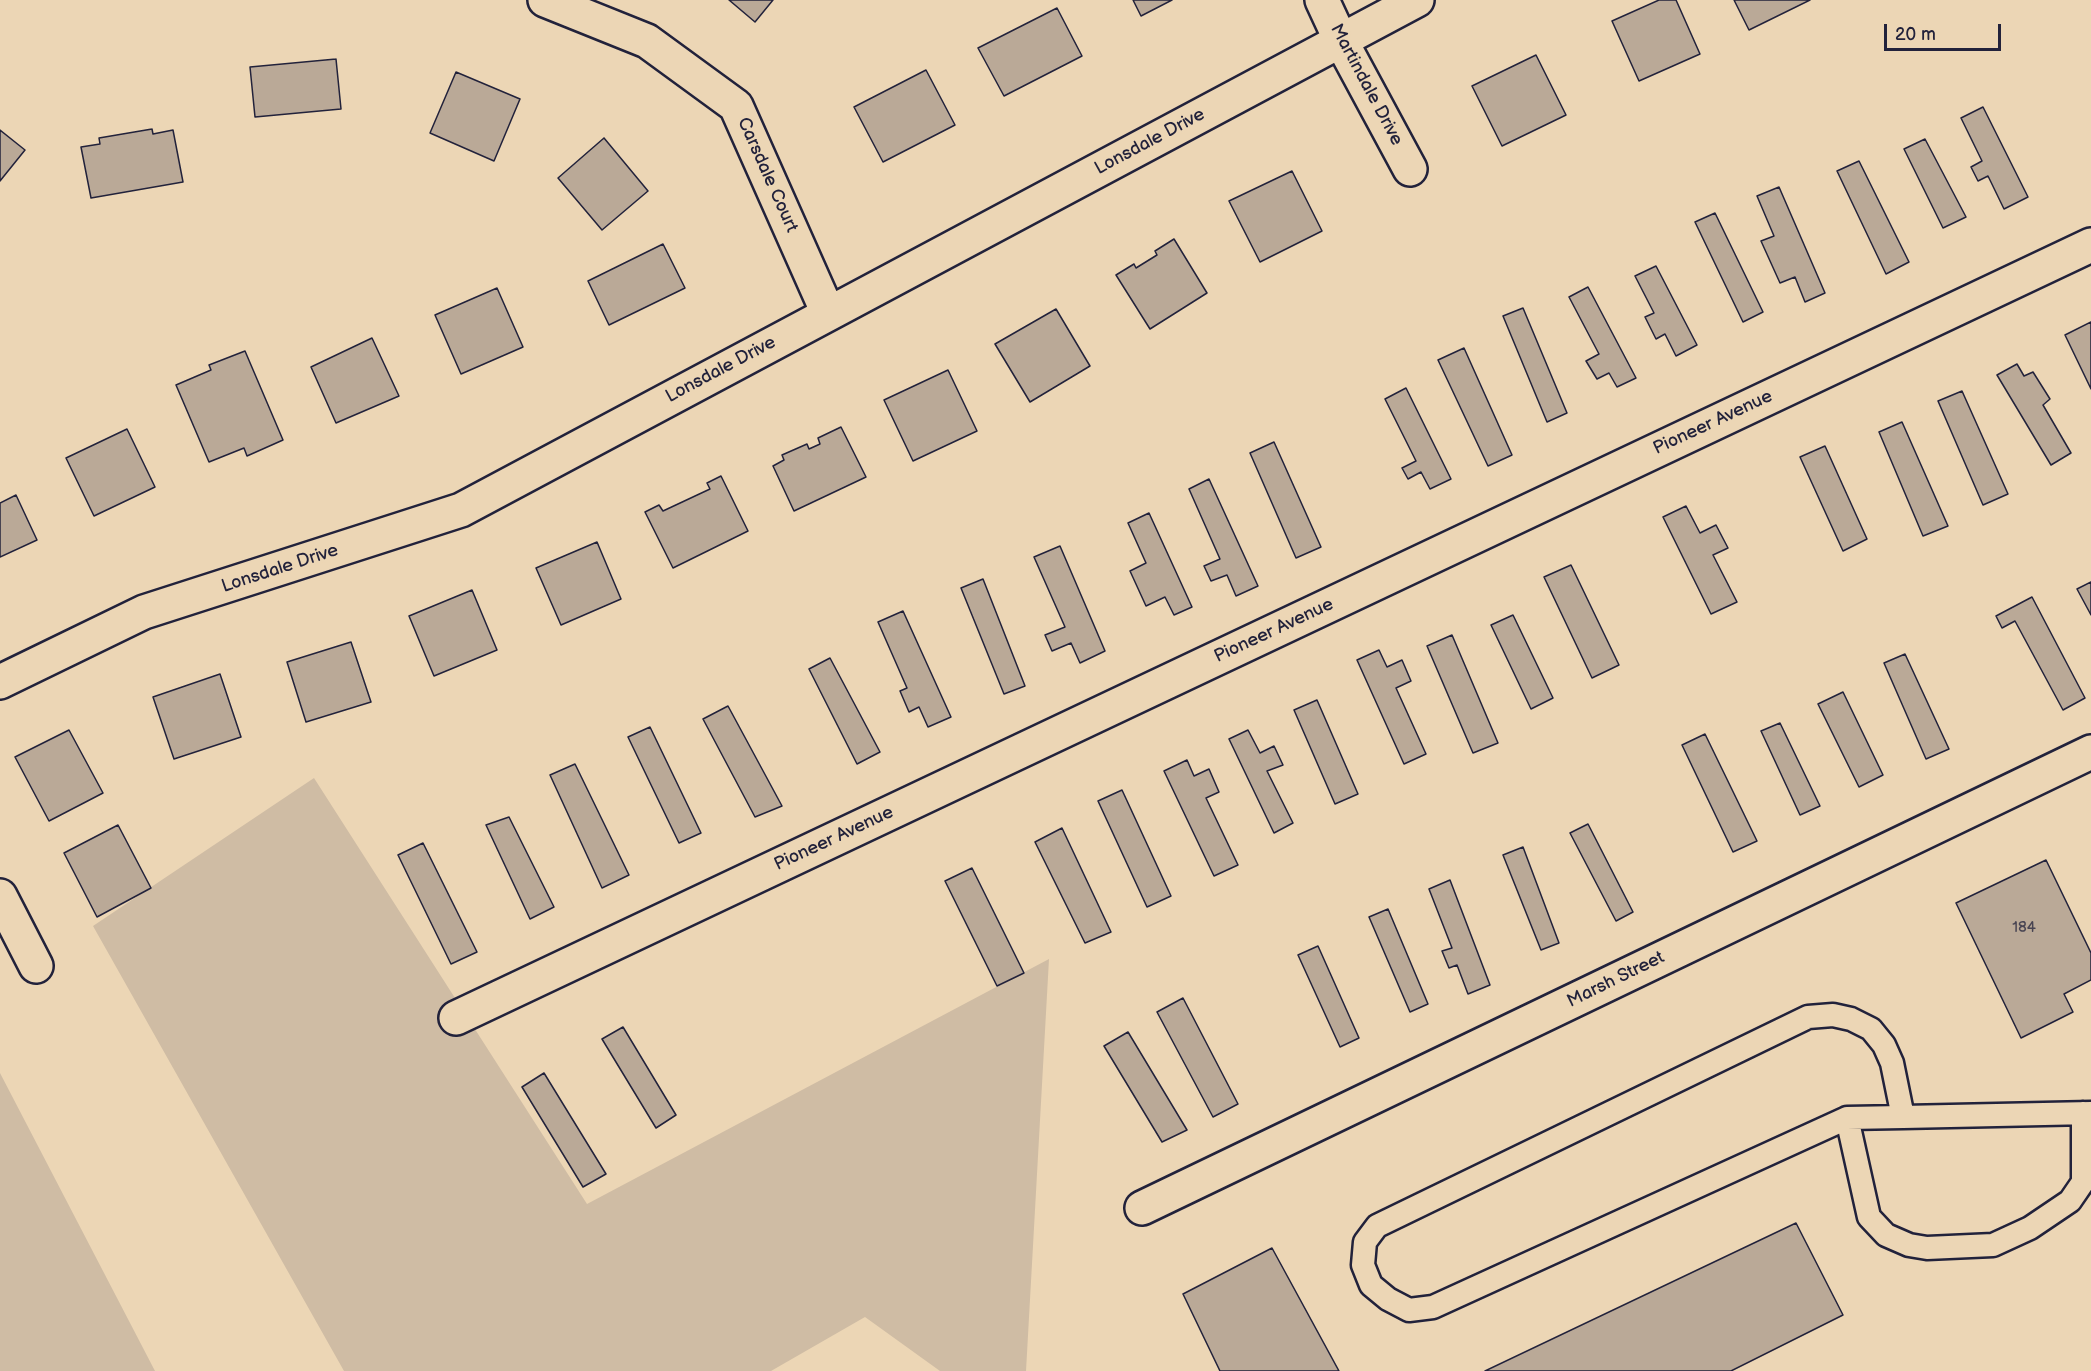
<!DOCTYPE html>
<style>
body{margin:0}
#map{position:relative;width:2091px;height:1371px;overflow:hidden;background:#ecd6b5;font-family:"Balsamiq Sans",sans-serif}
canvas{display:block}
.scale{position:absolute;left:1884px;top:24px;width:117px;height:27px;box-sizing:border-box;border:3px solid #22223b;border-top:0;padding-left:8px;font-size:18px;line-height:21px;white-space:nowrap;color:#22223b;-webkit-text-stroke:4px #ecd6b5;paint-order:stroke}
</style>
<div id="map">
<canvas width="2091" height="1371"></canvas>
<div class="scale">20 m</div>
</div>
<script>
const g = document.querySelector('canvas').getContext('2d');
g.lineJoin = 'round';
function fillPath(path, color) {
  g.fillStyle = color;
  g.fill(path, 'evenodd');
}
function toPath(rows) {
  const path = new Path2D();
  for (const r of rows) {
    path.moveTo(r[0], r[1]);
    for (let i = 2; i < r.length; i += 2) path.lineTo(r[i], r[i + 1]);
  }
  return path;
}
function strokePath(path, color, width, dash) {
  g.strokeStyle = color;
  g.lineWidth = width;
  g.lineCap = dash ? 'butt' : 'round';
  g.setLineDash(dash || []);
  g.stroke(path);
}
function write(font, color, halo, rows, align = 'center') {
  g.font = font + ' "Balsamiq Sans",sans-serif';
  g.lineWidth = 6;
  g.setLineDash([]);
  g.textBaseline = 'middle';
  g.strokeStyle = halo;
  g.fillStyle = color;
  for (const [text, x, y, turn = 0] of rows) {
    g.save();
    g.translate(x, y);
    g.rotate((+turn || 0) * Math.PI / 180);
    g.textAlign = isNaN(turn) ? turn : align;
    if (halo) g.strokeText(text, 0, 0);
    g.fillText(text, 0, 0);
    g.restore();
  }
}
fillPath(toPath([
 [314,778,587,1204,1049,959,1026,1371,940,1371,865,1317,771,1371,344,1371,93,926],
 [0,1073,155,1371,0,1371]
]), '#cfbca4');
const building = toPath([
 [729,0,773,0,755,22,729,0],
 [1133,0,1172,0,1141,16,1133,0],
 [1659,0,1676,0,1700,54,1639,81,1612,21,1659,0],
 [1734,0,1810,0,1749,30,1734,0],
 [1057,8,1082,56,1004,96,978,48,1057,8],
 [1536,55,1566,115,1502,146,1472,86,1536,55],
 [336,59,341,109,255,117,250,67,336,59],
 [926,70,955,125,883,162,854,107,926,70],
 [456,72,520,99,494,161,430,133,456,72],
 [1983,107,2028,197,2004,209,1988,176,1978,181,1971,167,1982,161,1961,118,1983,107],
 [152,129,153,134,173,130,183,182,91,198,81,147,100,144,99,138,152,129],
 [0,130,25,150,0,181,0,130],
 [604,138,648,191,602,230,558,178,604,138],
 [1925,139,1966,217,1943,228,1904,149,1925,139],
 [1859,161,1909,262,1886,274,1837,171,1859,161],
 [1292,171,1322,231,1260,262,1229,201,1292,171],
 [1779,187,1825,293,1805,302,1795,277,1780,283,1761,241,1774,236,1757,196,1779,187],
 [1715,213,1763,312,1743,322,1695,222,1715,213],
 [1174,239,1207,293,1150,329,1116,275,1134,264,1136,268,1157,255,1155,251,1174,239],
 [663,244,685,288,609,325,588,281,663,244],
 [1656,266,1697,345,1676,356,1665,334,1656,339,1645,317,1654,313,1635,276,1656,266],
 [1588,287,1636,378,1617,387,1609,373,1597,379,1586,361,1599,354,1569,297,1588,287],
 [497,288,523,347,461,374,435,315,497,288],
 [1523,308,1567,413,1547,422,1503,316,1523,308],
 [1056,309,1090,366,1030,402,995,344,1056,309],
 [2091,322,2091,389,2065,335,2091,322],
 [372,338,399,396,336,423,311,367,372,338],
 [1464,348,1512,455,1488,466,1438,360,1464,348],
 [245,351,283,440,247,456,244,448,209,462,176,385,211,370,209,365,245,351],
 [2017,364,2024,376,2033,372,2050,399,2043,405,2071,453,2051,465,1997,375,2017,364],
 [948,370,977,431,913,461,884,400,948,370],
 [1406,388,1451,479,1430,489,1421,472,1408,479,1402,468,1416,461,1385,399,1406,388],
 [1962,391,2008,494,1983,505,1938,401,1962,391],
 [1902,422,1948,526,1923,536,1879,432,1902,422],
 [841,427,866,477,794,511,773,466,784,460,782,455,807,444,809,449,820,444,818,438,841,427],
 [127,429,155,487,94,516,66,458,127,429],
 [1274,442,1321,547,1296,558,1250,453,1274,442],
 [1825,446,1867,539,1843,551,1800,457,1825,446],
 [721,476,748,531,673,568,645,512,659,505,663,511,710,489,707,483,721,476],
 [1209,479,1258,586,1236,596,1227,575,1211,581,1204,566,1220,559,1189,489,1209,479],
 [16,495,37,540,0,557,0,503,16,495],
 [1686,506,1700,533,1716,525,1728,548,1713,555,1737,602,1711,614,1663,517,1686,506],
 [1149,513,1192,607,1174,615,1165,597,1146,606,1130,571,1146,563,1128,523,1149,513],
 [597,542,621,599,561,625,536,568,597,542],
 [1060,546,1105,651,1080,663,1071,643,1052,651,1045,635,1065,627,1034,557,1060,546],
 [1571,565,1619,665,1592,678,1544,577,1571,565],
 [983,579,1025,686,1004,694,961,588,983,579],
 [2091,582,2091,615,2077,589,2091,582],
 [472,590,497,650,434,676,409,616,472,590],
 [2032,597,2085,698,2063,710,2015,621,2002,628,1996,616,2032,597],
 [903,611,951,717,928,727,919,707,909,712,900,691,907,688,878,622,903,611],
 [1513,615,1553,698,1531,709,1491,625,1513,615],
 [1452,635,1498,743,1473,753,1427,646,1452,635],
 [351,642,371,702,306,722,287,662,351,642],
 [1379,650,1387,667,1402,660,1411,681,1396,688,1426,754,1404,764,1357,660,1379,650],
 [1905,654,1949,749,1926,759,1884,663,1905,654],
 [830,658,880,752,857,764,809,669,830,658],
 [220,674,241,737,174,759,153,697,220,674],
 [1843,692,1883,775,1859,787,1818,704,1843,692],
 [1317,700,1358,794,1335,804,1294,710,1317,700],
 [728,706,782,806,755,817,703,719,728,706],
 [1780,723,1820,806,1800,815,1761,731,1780,723],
 [650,727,701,833,679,843,628,737,650,727],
 [69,730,103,793,49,821,15,757,69,730],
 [1248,730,1260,753,1274,746,1283,765,1267,771,1293,823,1274,833,1229,739,1248,730],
 [1705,734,1757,841,1733,852,1682,745,1705,734],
 [1187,760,1194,776,1209,769,1219,792,1206,798,1238,865,1214,876,1164,771,1187,760],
 [575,764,629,875,602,888,550,775,575,764],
 [1122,790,1171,896,1147,907,1098,801,1122,790],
 [509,817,554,907,530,919,486,825,509,817],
 [1588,824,1633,912,1616,921,1570,833,1588,824],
 [118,825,151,888,97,917,64,853,118,825],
 [1062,828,1111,932,1085,943,1035,842,1062,828],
 [423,843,477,952,451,964,398,855,423,843],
 [1523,847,1559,943,1541,950,1503,855,1523,847],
 [2046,860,2091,953,2091,980,2064,994,2073,1012,2021,1038,1956,903,2046,860],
 [972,868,1024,973,997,986,945,881,972,868],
 [1450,880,1490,985,1468,994,1457,965,1449,968,1442,951,1452,948,1429,889,1450,880],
 [1388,909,1428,1004,1410,1012,1369,917,1388,909],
 [1318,946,1359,1038,1340,1047,1298,955,1318,946],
 [1183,998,1238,1104,1213,1117,1157,1012,1183,998],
 [623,1027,676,1115,656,1128,602,1039,623,1027],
 [1128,1032,1187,1130,1162,1142,1104,1046,1128,1032],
 [544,1073,606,1174,583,1187,522,1087,544,1073],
 [1796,1223,1843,1315,1731,1371,1485,1371,1796,1223],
 [1272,1248,1339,1371,1220,1371,1183,1294,1272,1248]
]);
fillPath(building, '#baa997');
strokePath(building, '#22223b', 1.5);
const lane = toPath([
 [1903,1117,1892,1063,1884,1045,1871,1029,1851,1019,1833,1015,1808,1017,1377,1226,1365,1242,1363,1265,1371,1285,1388,1299,1409,1310,1433,1307,1847,1118,1903,1117,2091,1113],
 [1847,1118,1869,1217,1886,1235,1909,1245,1927,1248,1993,1245,2030,1228,2070,1201,2083,1182,2083,1113]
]);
const street = toPath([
 [545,0,647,41,736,106,828,313],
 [1322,0,1341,41,1410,169],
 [0,682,144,612,461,510,1417,0],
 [0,896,36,966],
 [456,1018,2091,245],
 [1142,1208,2091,752]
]);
strokePath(lane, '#22223b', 27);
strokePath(street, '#22223b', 38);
strokePath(lane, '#ecd6b5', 22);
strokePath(street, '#ecd6b5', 33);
write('15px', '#484452', null, [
 ["184",2024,928]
]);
write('18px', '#22223b', '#ecd6b5', [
 ["Martindale Drive",1366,85,62],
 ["Lonsdale Drive",1150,142,-28],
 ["Carsdale Court",767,175,66],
 ["Lonsdale Drive",721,370,-28],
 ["Pioneer Avenue",1713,423,-25],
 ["Lonsdale Drive",280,569,-18],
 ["Pioneer Avenue",1274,631,-25],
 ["Pioneer Avenue",834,839,-25],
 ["Marsh Street",1616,980,-26]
]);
</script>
